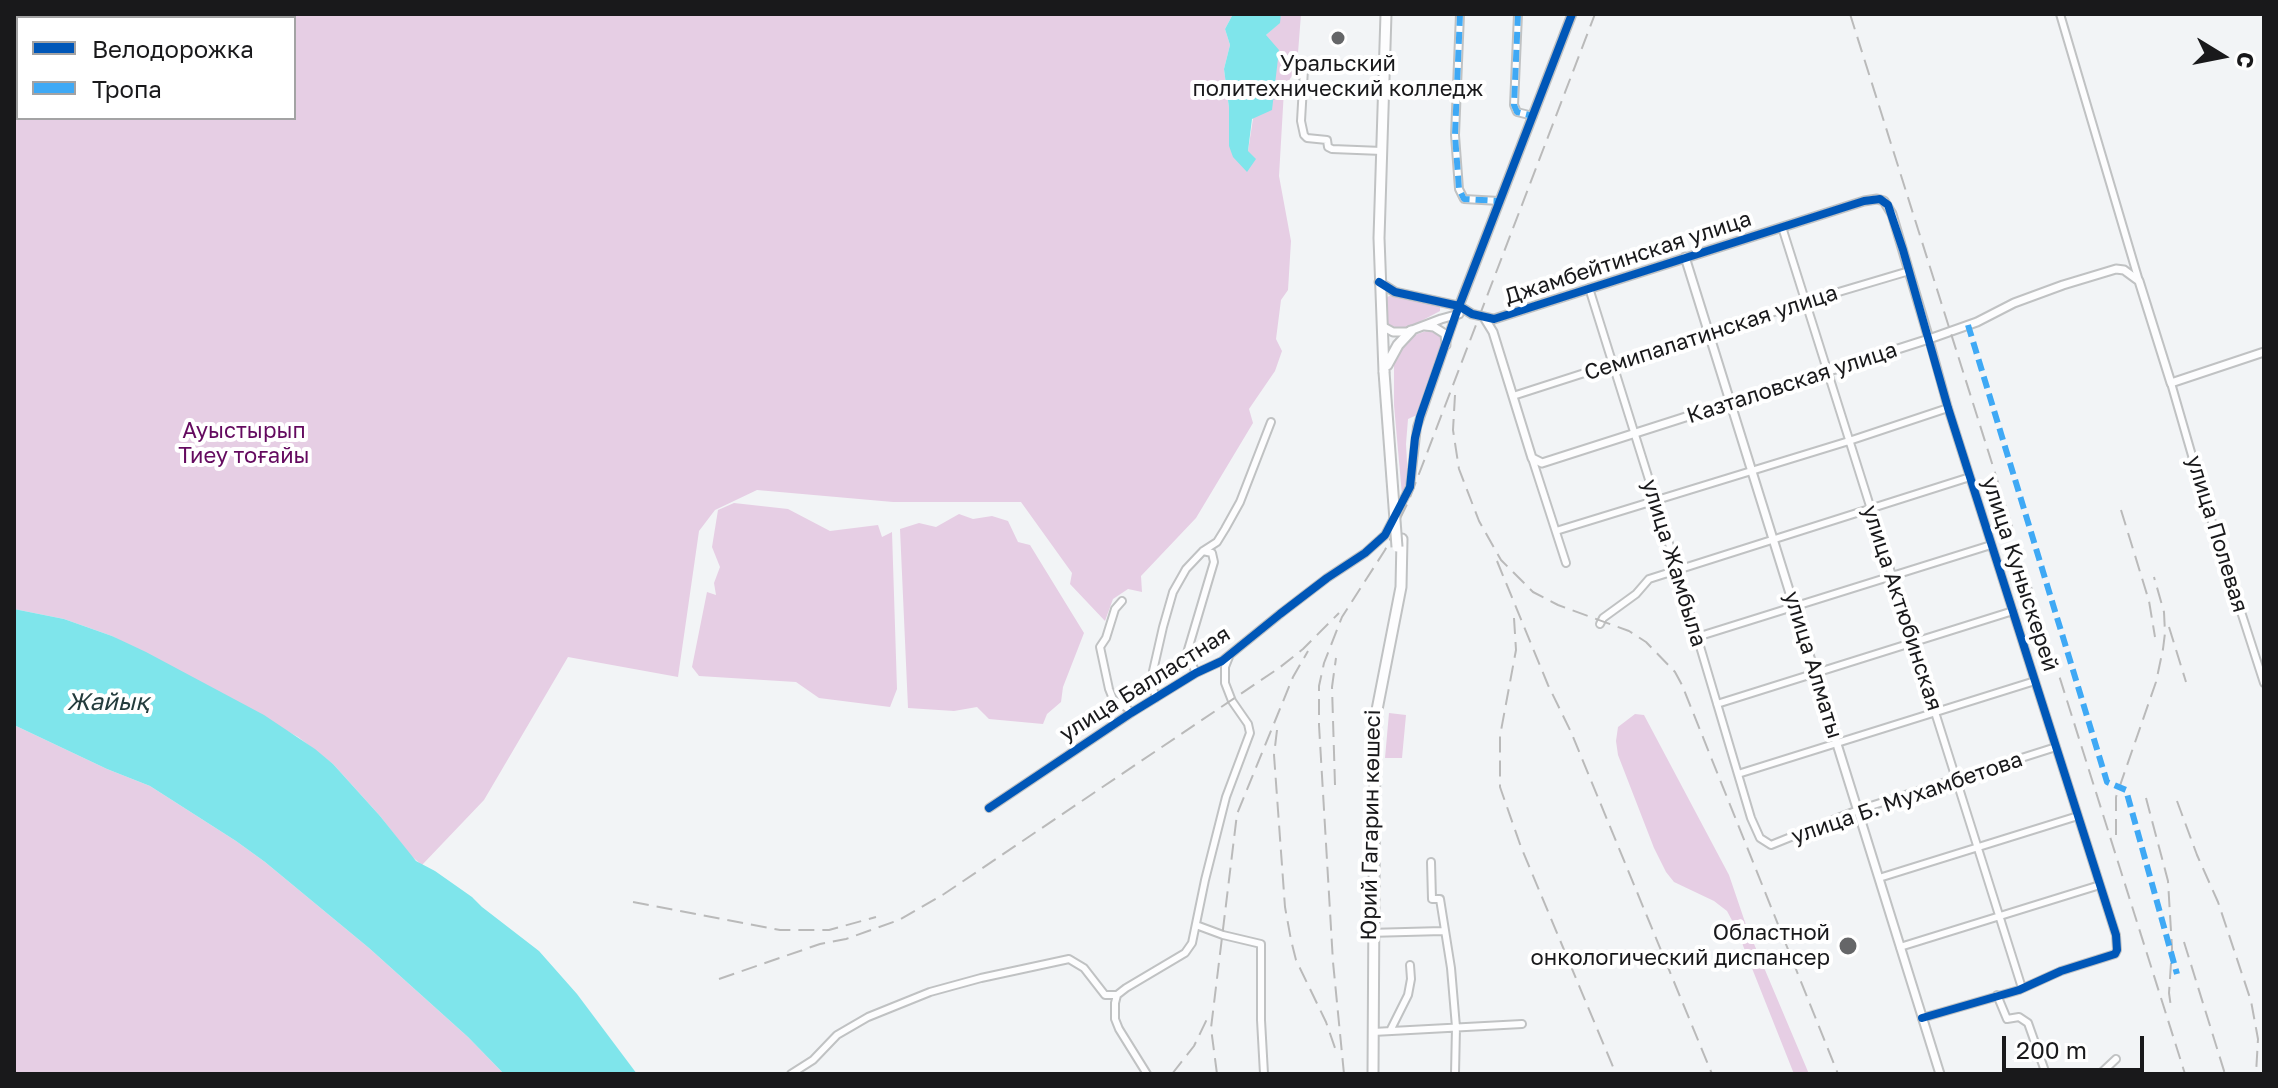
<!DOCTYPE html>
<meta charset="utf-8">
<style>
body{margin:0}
#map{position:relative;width:2278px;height:1088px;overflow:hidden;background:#f2f4f6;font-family:"Golos Text",sans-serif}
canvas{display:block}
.frame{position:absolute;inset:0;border:16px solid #19191b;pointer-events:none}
.legend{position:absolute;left:16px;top:16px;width:280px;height:104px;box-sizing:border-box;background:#fff;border:2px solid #a3a3a4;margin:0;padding:10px 14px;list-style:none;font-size:24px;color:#19191b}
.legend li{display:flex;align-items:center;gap:16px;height:40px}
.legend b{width:40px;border:2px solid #a3a3a4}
.north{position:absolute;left:2182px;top:16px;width:80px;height:80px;-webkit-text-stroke:6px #fff;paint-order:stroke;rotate:100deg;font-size:22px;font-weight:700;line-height:32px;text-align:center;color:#19191b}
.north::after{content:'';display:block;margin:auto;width:28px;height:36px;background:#19191b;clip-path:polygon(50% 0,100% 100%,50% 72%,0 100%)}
.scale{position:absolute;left:2002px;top:1036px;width:142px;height:36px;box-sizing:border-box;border:4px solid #19191b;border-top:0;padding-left:10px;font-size:24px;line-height:28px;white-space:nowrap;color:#19191b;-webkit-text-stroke:6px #fff;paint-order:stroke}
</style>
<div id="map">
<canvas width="2278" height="1088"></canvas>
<div class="frame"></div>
<ul class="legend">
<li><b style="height:10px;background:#0057b8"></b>Велодорожка</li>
<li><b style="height:10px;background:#3fa9f5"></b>Тропа</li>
</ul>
<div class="north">С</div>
<div class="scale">200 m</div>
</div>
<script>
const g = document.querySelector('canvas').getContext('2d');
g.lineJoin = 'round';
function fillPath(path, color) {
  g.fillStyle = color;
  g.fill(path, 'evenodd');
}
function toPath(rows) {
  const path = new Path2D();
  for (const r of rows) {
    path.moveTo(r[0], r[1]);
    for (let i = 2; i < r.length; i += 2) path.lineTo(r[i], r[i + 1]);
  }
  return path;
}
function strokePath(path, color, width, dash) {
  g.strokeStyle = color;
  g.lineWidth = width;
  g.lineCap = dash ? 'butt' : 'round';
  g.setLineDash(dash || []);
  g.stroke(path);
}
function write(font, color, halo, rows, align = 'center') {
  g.font = font + ' "Golos Text",sans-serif';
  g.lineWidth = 8;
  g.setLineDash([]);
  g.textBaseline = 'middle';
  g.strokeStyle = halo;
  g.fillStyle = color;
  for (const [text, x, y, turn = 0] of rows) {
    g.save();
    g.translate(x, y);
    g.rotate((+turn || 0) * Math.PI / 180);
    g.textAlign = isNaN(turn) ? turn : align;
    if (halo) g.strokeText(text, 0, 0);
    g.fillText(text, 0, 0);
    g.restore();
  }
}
fillPath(toPath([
 [14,14,1233,14,1225,29,1230,45,1224,69,1229,108,1229,146,1248,151,1266,35,1279,23,1281,14,1301,14,1297,66,1284,90,1279,176,1291,241,1288,290,1281,300,1276,339,1282,351,1275,371,1249,409,1253,423,1196,518,1141,576,1142,592,1128,589,1113,599,1105,621,1070,584,1072,573,1021,502,893,502,757,490,715,510,699,531,678,677,568,657,484,800,422,865,411,856,380,816,333,764,298,737,112,636,64,619,14,609],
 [18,18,294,18,294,118,18,118],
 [1392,295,1436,305,1440,307,1440,311,1406,329,1390,326,1386,321,1384,302,1387,297],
 [1426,331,1439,333,1443,343,1417,415,1408,419,1406,444,1408,480,1402,495,1394,405,1394,365,1397,354,1415,335],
 [734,503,788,509,830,531,878,525,882,537,892,532,897,689,890,707,819,698,796,682,699,676,692,667,707,592,716,595,714,583,720,567,712,547,718,510],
 [959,514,973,519,992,516,1008,521,1018,542,1030,545,1084,633,1063,687,1061,702,1047,714,1043,724,989,719,977,707,954,711,908,708,900,529,919,523,936,527],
 [1389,713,1406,715,1402,758,1385,758],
 [1635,714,1644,715,1729,875,1746,925,1809,1074,1794,1074,1736,928,1727,911,1714,901,1674,882,1666,872,1654,848,1618,755,1616,741,1618,727],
 [14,725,107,769,150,786,236,841,265,862,369,948,468,1037,504,1074,14,1074]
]), '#e6cee4');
fillPath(toPath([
 [1233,14,1281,14,1280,23,1266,35,1279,50,1272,110,1252,119,1248,151,1256,159,1247,172,1233,157,1229,146,1229,108,1224,69,1230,45,1225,29],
 [14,609,64,619,112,636,146,652,264,715,315,749,333,764,380,816,416,861,435,871,472,897,482,907,539,951,577,994,637,1074,504,1074,468,1037,369,948,265,862,236,841,150,786,107,769,14,725]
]), '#7fe5eb');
const minor = toPath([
 [1460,14,1455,135,1459,189,1464,199,1499,201],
 [1518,14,1514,105,1517,112,1533,116],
 [2060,14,2139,281],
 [1382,151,1332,149,1328,147,1327,140,1307,138,1304,135,1301,121,1304,69,1306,64,1384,66],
 [1782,227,2022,988],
 [1589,288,1677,569,1751,818,1760,838,1771,845,1858,810,2056,747],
 [2171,383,2204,497,2264,683],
 [1513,396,1805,302,1909,271],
 [1532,458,1566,563],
 [1556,531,1849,441,1948,408],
 [1122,601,1115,609,1106,638,1100,647,1109,689,1113,699,1127,708,1131,713],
 [1600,624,1603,618,1636,594,1649,579,1970,477],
 [1697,637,1991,545],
 [1196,673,1187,653,1214,562,1212,553,1203,551],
 [1156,698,1153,688,1153,671,1163,627,1173,592,1186,569,1203,551,1217,542,1225,529,1240,502,1271,422],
 [1717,704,2013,611],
 [1738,774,2035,681],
 [989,808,1131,713,1196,673,1222,661,1280,614,1327,578,1365,553,1385,535,1410,487,1417,427,1456,314],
 [1431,862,1432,899,1440,899,1451,968,1456,1027,1455,1074],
 [1879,878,2078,816],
 [1196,925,1223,935,1261,944,1261,1020,1264,1074],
 [1368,933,1443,931],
 [1900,947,2100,885],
 [1997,995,2007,1019,2019,1017,2028,1023,2046,1074],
 [1922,1018,2019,990,2061,971,2115,954,2117,950,2116,935,1948,408,1929,339],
 [1390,1031,1408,995,1411,979,1410,965],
 [1373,1032,1522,1024],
 [791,1074,813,1060,837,1035,868,1017,930,992,981,978,1069,959,1084,968,1105,995,1117,995],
 [1147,1074,1119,1029,1115,1019,1115,1003,1117,995,1126,988,1185,953,1192,943,1205,880,1226,797,1250,733,1248,724,1232,701,1225,683,1225,667,1229,657],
 [2100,1074,2116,1059]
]);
const tertiary = toPath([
 [1685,257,1940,1074],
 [1379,282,1395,292,1459,306,1472,314,1494,319,1864,201,1877,199,1884,201,1892,214,1929,339],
 [1456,314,1572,14],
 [1485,319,1493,332,1532,458,1542,463,1929,339,1977,322,2014,303,2063,285,2116,269,2124,270,2139,281,2171,383,2264,352],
 [1382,326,1393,332,1407,332,1441,319,1459,314],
 [1425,326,1434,327,1445,334,1446,345]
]);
const primary = toPath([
 [1387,365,1398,345,1411,331],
 [1384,372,1379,238,1386,14],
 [1373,1074,1375,720,1401,587,1402,539]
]);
strokePath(minor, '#c0c2c3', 10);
strokePath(tertiary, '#c0c2c3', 11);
strokePath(primary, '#c0c2c3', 13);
strokePath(minor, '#fdfdfe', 6);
strokePath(tertiary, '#fdfdfe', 7);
strokePath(primary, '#fdfdfe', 9);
strokePath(toPath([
 [1850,14,2185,1074],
 [1455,395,1453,430,1459,469,1479,521,1501,560,1533,592,1558,605,1629,631,1646,642,1675,672,1682,685,1838,1074],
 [2121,510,2149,601,2155,637],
 [1497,561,1548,685,1571,732,1712,1074],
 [1514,618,1516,650,1500,736,1500,787,1521,847,1616,1074],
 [2169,627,2186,682],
 [1277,730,1274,755,1285,907,1291,940,1296,960,1326,1022,1335,1048],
 [1335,785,1332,687,1336,658],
 [2146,798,2168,881,2172,948,2169,993,2171,1007],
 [2177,801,2197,855,2218,902,2251,1001,2258,1039,2256,1074],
 [2116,835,2116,797,2156,682,2163,649,2165,633,2164,612,2154,577],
 [633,902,780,930,829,930,876,917],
 [2184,942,2225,1074],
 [719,979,820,944,846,939,899,920,944,894,1279,668,1303,649,1339,613],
 [1172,1074,1194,1046,1208,1017],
 [1217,1074,1211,1028,1237,814,1293,677,1308,651],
 [1344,1074,1333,962,1319,725,1319,686,1324,663,1342,617,1385,550,1409,500,1595,14]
]), '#bababa', 2, [16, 8]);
const primaryBridge = toPath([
 [1384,372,1397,547]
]);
strokePath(primaryBridge, '#c0c2c3', 13, []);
strokePath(primaryBridge, '#fdfdfe', 9);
strokePath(toPath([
 [1460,14,1455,135,1459,189,1464,199,1499,201],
 [1518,14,1514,105,1517,112,1533,116],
 [1968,325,2107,782,2126,790,2177,974]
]), '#3fa9f5', 6, [12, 6]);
strokePath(toPath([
 [1379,282,1395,292,1459,306,1472,314,1494,319,1864,201,1880,199,1888,205,1903,250,1948,408,2116,935,2117,950,2115,954,2061,971,2019,990,1922,1018],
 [989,808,1131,713,1196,673,1222,661,1280,614,1327,578,1365,553,1385,535,1410,487,1415,438,1420,417,1456,314,1572,14]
]), '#0057b8', 8);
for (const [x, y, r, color] of [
 [1338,38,8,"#656668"],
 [1848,946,10,"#656668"]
]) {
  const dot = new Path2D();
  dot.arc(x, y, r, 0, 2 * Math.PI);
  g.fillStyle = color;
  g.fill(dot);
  strokePath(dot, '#fff', 3);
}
write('22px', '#19191b', '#fff', [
 ["Уральский",1338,64],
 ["политехнический колледж",1338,89],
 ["Областной",1830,933,"right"],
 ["онкологический диспансер",1830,958,"right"]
]);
write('22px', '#19191b', '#fff', [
 ["Джамбейтинская улица",1628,258,-18],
 ["Семипалатинская улица",1711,333,-18],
 ["Казталовская улица",1792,383,-18],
 ["улица Полевая",2217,534,73],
 ["улица Жамбыла",1674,563,73],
 ["улица Куныскерей",2020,574,72],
 ["улица Актюбинская",1902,608,72],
 ["улица Алматы",1813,665,73],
 ["улица Балластная",1145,684,-32],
 ["улица Б. Мухамбетова",1907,798,-19],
 ["Юрий Гагарин көшесі",1371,825,-89]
]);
write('22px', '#640a5f', '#fff', [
 ["Ауыстырып",244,431],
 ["Тиеу тоғайы",244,456]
]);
write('italic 24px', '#243c3d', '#fff', [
 ["Жайық",108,702]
]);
</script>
